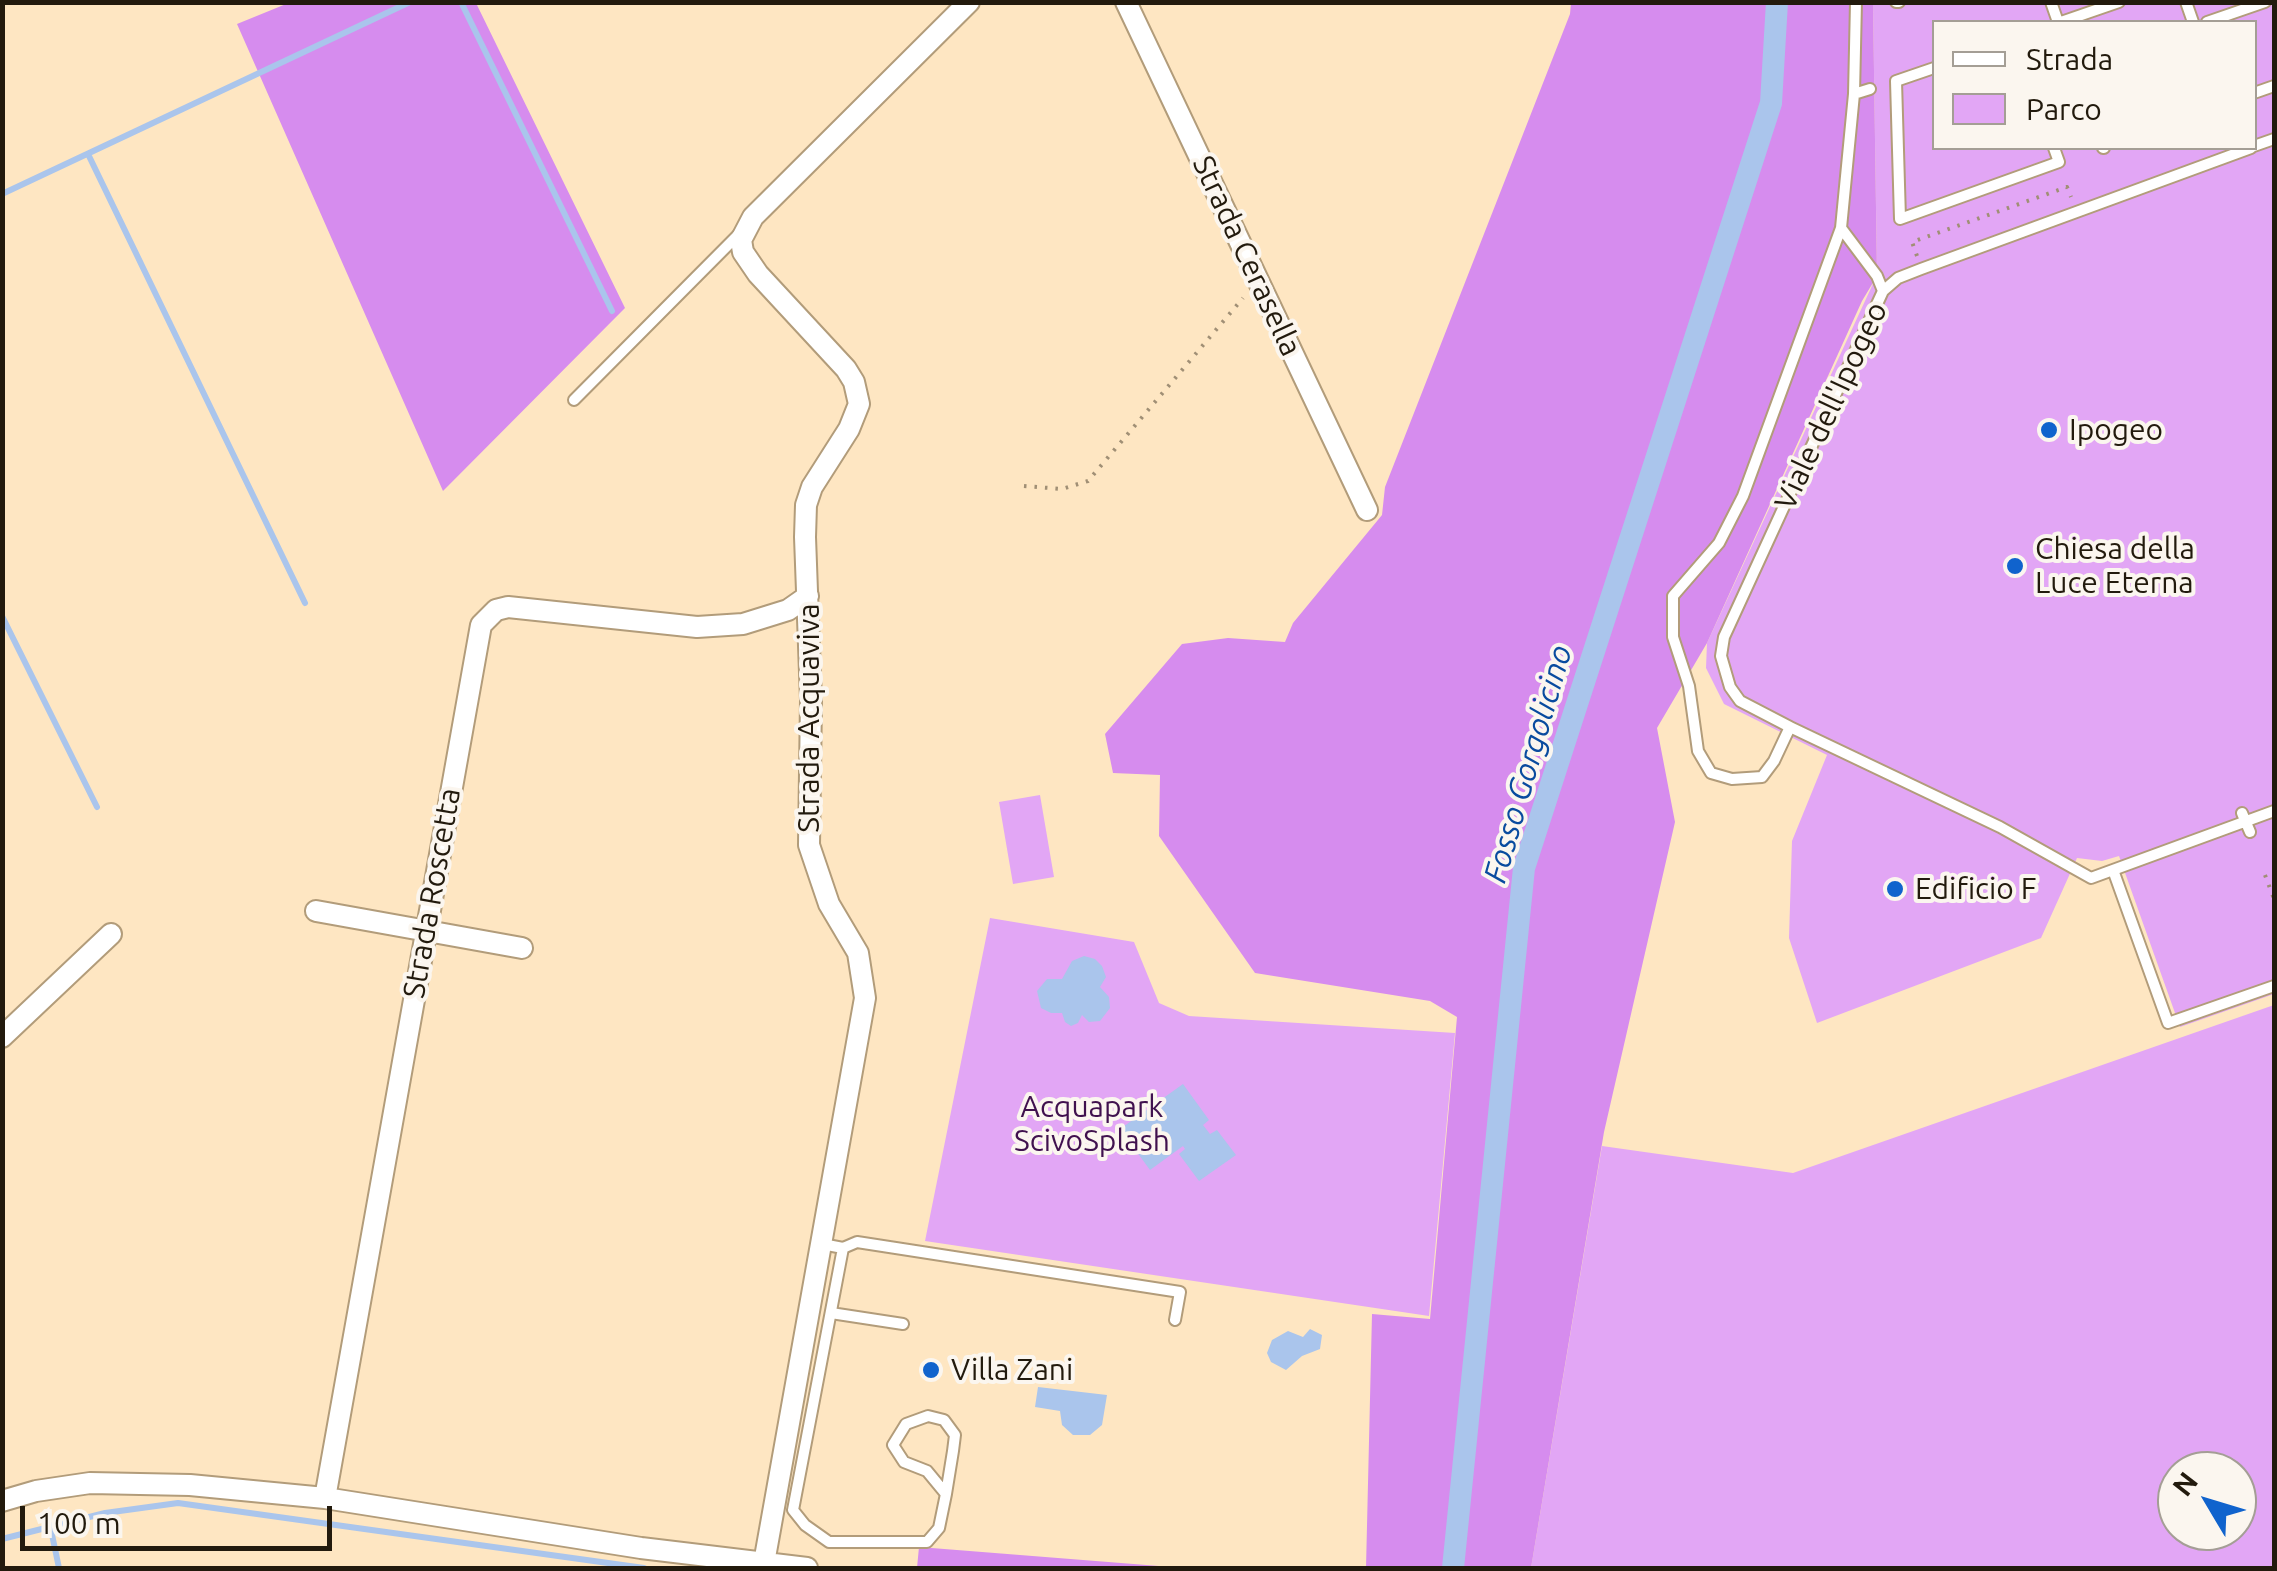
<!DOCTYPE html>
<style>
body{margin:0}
#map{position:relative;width:2277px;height:1571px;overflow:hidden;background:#fee6c2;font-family:Ubuntu,sans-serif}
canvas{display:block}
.frame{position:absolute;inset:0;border:5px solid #221a0d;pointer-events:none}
.legend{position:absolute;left:1932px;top:20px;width:325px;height:130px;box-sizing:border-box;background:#fbf6ef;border:2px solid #a49e95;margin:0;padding:12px 18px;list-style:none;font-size:30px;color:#221a0d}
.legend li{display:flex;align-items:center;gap:20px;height:50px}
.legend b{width:50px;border:2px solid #a49e95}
.north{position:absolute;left:2157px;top:1451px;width:100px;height:100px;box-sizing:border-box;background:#fbf6ef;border:2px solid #a49e95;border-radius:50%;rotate:308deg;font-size:28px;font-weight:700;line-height:40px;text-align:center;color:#221a0d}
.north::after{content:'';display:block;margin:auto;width:35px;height:45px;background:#1063cd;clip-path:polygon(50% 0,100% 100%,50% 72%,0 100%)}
.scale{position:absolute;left:20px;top:1506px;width:312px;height:45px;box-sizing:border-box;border:5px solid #221a0d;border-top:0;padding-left:12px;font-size:30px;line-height:35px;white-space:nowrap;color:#221a0d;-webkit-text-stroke:8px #fbf6ef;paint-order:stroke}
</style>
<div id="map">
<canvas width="2277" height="1571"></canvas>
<div class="frame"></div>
<ul class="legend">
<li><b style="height:12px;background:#fff"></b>Strada</li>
<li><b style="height:28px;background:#e2a6f5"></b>Parco</li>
</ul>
<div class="north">N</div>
<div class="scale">100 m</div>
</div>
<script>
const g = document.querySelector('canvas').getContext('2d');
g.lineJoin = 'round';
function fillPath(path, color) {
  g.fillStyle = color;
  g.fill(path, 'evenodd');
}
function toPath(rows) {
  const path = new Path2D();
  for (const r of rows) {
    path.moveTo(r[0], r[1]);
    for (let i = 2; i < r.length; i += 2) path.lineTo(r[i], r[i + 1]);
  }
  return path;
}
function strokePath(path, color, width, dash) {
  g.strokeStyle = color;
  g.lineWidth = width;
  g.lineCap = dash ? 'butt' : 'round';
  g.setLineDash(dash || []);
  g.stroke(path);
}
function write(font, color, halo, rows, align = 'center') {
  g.font = font + ' Ubuntu,sans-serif';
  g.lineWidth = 8;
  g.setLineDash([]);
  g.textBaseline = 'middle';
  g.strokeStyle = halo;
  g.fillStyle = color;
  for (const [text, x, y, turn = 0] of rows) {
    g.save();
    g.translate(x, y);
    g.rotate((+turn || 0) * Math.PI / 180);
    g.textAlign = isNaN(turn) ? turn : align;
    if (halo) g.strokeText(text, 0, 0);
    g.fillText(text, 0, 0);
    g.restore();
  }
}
fillPath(toPath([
 [1873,3,2274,3,2274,994,2180,1027,2119,856,2102,861,2077,858,2041,938,1817,1023,1789,938,1792,841,1827,755,1724,704,1706,668,1707,643,1877,275],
 [1934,22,2254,22,2254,148,1934,148],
 [1040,795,1054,877,1013,884,999,802],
 [990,918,1134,942,1159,1003,1189,1016,1455,1033,1429,1316,925,1241],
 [2274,1005,2274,1568,1531,1568,1602,1146,1793,1173],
 [2177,1471,2237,1471,2237,1531,2177,1531]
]), '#e2a6f5');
fillPath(toPath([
 [291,2,476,3,625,308,443,491,237,24],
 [1571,3,1873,3,1877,276,1862,301,1707,643,1657,728,1675,822,1604,1132,1531,1568,1366,1568,1372,1314,1430,1319,1457,1017,1430,1001,1255,973,1159,836,1160,775,1113,773,1105,734,1182,644,1228,638,1285,642,1293,623,1382,515,1385,487,1570,14],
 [919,1547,1184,1568,917,1568]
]), '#d68cee');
fillPath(toPath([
 [1084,956,1095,959,1102,966,1106,977,1100,987,1109,997,1110,1008,1100,1021,1089,1022,1082,1015,1078,1023,1071,1026,1065,1022,1062,1013,1051,1013,1041,1008,1037,991,1047,979,1062,979,1072,961],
 [1183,1084,1209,1120,1203,1125,1210,1134,1217,1130,1236,1155,1199,1181,1179,1154,1185,1149,1183,1146,1150,1170,1120,1129],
 [1310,1329,1322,1335,1320,1349,1302,1356,1286,1370,1271,1362,1267,1353,1272,1340,1288,1331,1303,1337],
 [1038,1387,1107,1395,1102,1425,1090,1435,1073,1435,1062,1425,1060,1411,1035,1407]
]), '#aac5ec');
strokePath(toPath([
 [461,2,612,311],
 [88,154,305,603],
 [2,194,410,2],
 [2,616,97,807],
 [50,1525,59,1568],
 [2,1539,105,1513,178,1503,644,1568]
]), '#aac5ec', 6);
strokePath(toPath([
 [1453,1568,1524,868,1771,103,1777,2]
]), '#aac5ec', 22);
const lane = toPath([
 [1856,2,1854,94,1841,228,1877,276,1883,291],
 [1896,2,1899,2],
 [2051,2,2058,22],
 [2186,2,2193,22],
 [2061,22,2119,2],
 [2207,22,2265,2],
 [1934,68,1896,81,1900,219,2059,162,2054,148],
 [2254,93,2274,86],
 [1854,94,1870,89],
 [2254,146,2274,139],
 [2103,148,2104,148],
 [1841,228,1743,496,1719,543,1673,596,1673,637,1689,686,1698,751,1711,773,1732,779,1762,777,1774,761,1790,727,1740,701,1730,687,1721,656,1724,637,1883,291,1898,278,1921,269,2251,148],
 [574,400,740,233],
 [1790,727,2000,827,2091,878,2274,811],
 [2242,813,2250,832],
 [2113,870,2168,1023,2274,986],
 [822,1244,843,1248,793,1510,805,1525,829,1542,927,1542,939,1528,946,1494,953,1451,955,1435,944,1420,928,1416,906,1424,893,1445,904,1462,927,1471,946,1494],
 [843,1248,857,1242,1180,1292,1175,1320],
 [831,1313,903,1324]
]);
const street = toPath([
 [1126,2,1367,510],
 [316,911,522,948],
 [2,1037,111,934],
 [325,1498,481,625,496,610,508,607,697,627,743,624,788,610,808,596],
 [2,1501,36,1491,90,1483,190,1485,325,1498,641,1548,807,1568],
 [764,1563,865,998,858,953,829,904,809,845,811,700,805,537,806,505,812,487,849,429,859,404,854,382,846,369,758,274,743,252,741,240,753,217,969,2]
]);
strokePath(lane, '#b29c7a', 14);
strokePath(street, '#b29c7a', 24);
strokePath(toPath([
 [1917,256,1912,242,2067,187,2071,197],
 [1024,486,1062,489,1088,481,1243,298],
 [2265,875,2274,899]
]), '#a08f75', 4, [2.5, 8]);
strokePath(lane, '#fff', 10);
strokePath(street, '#fff', 20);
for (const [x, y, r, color] of [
 [2049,430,10,"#1063cd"],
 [2015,566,10,"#1063cd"],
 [1895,889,10,"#1063cd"],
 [931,1370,10,"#1063cd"]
]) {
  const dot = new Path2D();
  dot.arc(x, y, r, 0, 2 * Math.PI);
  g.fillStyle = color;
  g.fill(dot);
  strokePath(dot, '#fbf6ef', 4);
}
write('30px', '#221a0d', '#fbf6ef', [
 ["Strada Cerasella",1247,256,65],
 ["Viale dell'Ipogeo",1831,406,-65],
 ["Strada Acquaviva",809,718,-90],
 ["Strada Roscetta",432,893,-80]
]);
write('30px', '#221a0d', '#fbf6ef', [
 ["Ipogeo",2069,430],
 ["Chiesa della",2035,549],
 ["Luce Eterna",2035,583],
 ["Edificio F",1915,889],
 ["Villa Zani",951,1370]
], 'left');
write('30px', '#40114e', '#fbf6ef', [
 ["Acquapark",1092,1107],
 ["ScivoSplash",1092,1141]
]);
write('italic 32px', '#094b9f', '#fbf6ef', [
 ["Fosso Gorgolicino",1528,764,-74]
]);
</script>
